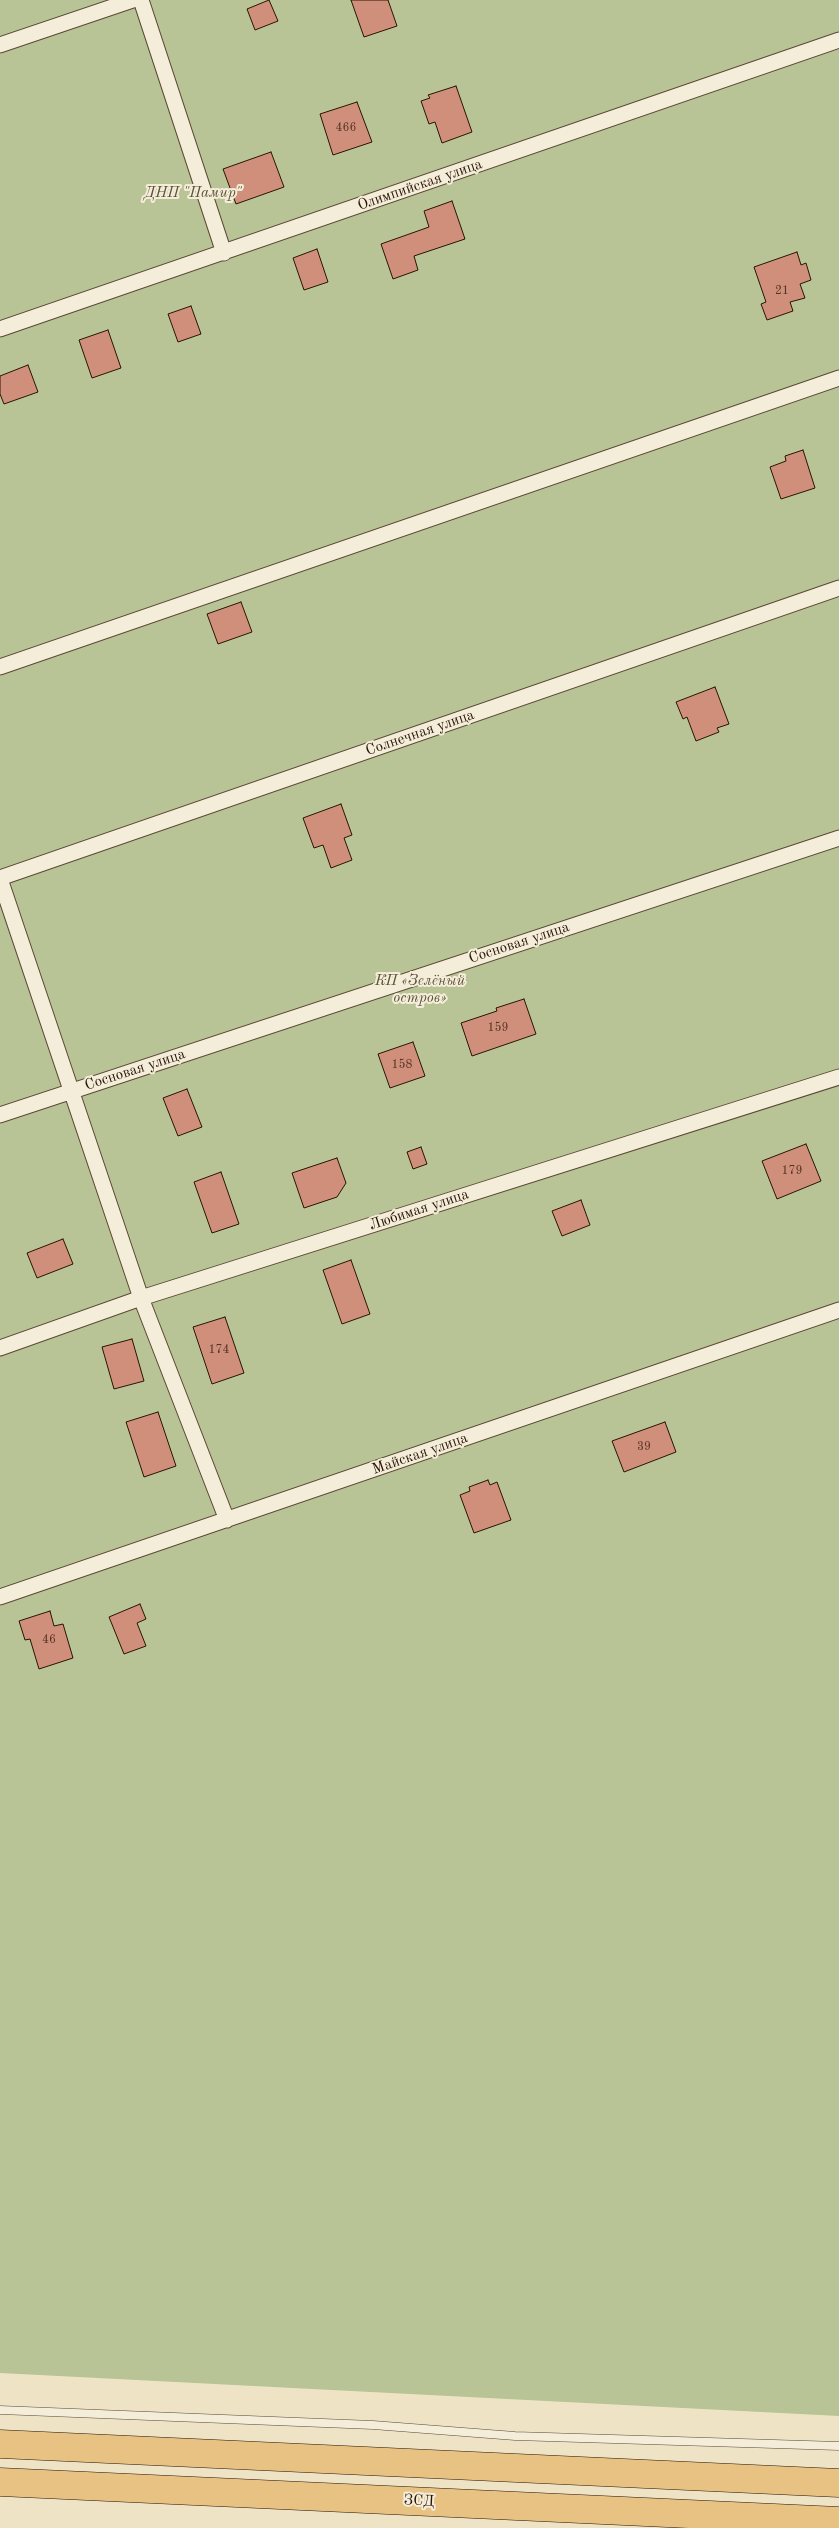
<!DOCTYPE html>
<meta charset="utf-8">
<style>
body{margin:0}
canvas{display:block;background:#eee4c5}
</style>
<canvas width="839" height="2528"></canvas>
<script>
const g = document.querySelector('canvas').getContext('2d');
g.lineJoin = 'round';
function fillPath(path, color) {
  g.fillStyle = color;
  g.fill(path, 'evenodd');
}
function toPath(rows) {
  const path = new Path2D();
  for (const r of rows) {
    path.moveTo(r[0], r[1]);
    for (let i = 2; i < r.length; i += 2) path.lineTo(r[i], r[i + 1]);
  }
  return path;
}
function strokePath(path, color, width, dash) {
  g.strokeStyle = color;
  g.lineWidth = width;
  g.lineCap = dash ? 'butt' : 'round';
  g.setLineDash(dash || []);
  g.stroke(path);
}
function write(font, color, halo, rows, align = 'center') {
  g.font = font + ' "Old Standard TT",serif';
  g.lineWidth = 4;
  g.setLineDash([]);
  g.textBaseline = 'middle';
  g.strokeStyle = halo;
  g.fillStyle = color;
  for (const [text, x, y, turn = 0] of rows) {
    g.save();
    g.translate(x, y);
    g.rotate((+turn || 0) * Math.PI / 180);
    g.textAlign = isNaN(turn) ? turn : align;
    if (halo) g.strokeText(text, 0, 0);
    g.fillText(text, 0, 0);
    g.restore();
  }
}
fillPath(toPath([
 [0,0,839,0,839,2416,0,2373]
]), '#b8c495');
const building = toPath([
 [269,0,278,21,255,30,247,9,269,0],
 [351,0,388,0,397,26,364,37,351,0],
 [456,86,472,132,442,143,435,122,429,124,421,101,430,98,428,95,456,86],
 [357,102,372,142,333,155,320,114,357,102],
 [271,152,284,187,236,204,223,169,271,152],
 [452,201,465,239,414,256,418,270,393,279,381,244,429,227,424,211,452,201],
 [317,249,328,282,304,290,293,258,317,249],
 [797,252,801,265,806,263,811,280,800,284,805,298,790,302,793,311,767,320,761,304,766,302,754,267,797,252],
 [191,306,201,334,178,342,168,314,191,306],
 [108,330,121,368,92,378,79,340,108,330],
 [28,365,38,392,4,404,0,394,0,376,28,365],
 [803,450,815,488,781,499,770,467,786,461,785,456,803,450],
 [241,602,252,632,218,644,207,614,241,602],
 [715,687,729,724,717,728,719,732,696,741,687,717,683,719,676,702,715,687],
 [341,804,352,835,344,838,352,860,331,868,323,845,314,848,303,818,341,804],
 [524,999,536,1034,472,1056,461,1023,497,1011,496,1008,524,999],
 [413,1042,425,1076,390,1088,378,1054,413,1042],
 [187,1089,202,1127,178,1136,163,1098,187,1089],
 [806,1144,821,1181,777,1199,762,1161,806,1144],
 [421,1147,427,1164,413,1169,407,1152,421,1147],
 [337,1158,346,1183,337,1197,304,1208,292,1173,337,1158],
 [221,1172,239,1224,212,1233,194,1182,221,1172],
 [581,1200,590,1225,562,1236,552,1211,581,1200],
 [63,1239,73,1264,37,1278,27,1253,63,1239],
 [351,1260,370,1314,342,1324,323,1270,351,1260],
 [225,1317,244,1373,212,1384,193,1327,225,1317],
 [132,1339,144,1381,114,1389,102,1347,132,1339],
 [158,1412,176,1466,144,1477,126,1422,158,1412],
 [665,1422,676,1452,624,1472,612,1441,665,1422],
 [488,1480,490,1485,497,1482,511,1520,474,1533,460,1495,470,1491,469,1487,488,1480],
 [140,1604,146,1619,137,1623,146,1646,124,1654,109,1617,140,1604],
 [50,1611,54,1626,63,1624,73,1658,39,1669,30,1639,25,1640,19,1621,50,1611]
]);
fillPath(building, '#d08f7b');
strokePath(building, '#291405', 1);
const lane = toPath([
 [0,2410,373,2425,515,2436,839,2446]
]);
const street = toPath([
 [141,0,224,253],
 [0,45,133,0],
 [0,329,839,40],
 [0,667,839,378],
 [0,878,839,588],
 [0,879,141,1298,227,1520],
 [0,1115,839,838],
 [0,1348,141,1298,839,1077],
 [0,1597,839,1310]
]);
const highway = toPath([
 [0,2444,839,2483],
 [0,2482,839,2521]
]);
strokePath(lane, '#5a4835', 9);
strokePath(street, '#5a4835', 17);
strokePath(highway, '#291405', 29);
strokePath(lane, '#f4edd9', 8);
strokePath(street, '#f4edd9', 15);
strokePath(highway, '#e7c282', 28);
write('12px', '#533322', null, [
 ["466",346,128],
 ["21",782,291],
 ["159",498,1028],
 ["158",402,1065],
 ["179",792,1171],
 ["174",219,1350],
 ["39",644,1447],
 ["46",49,1640]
]);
write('15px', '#291405', '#f4edd9', [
 ["Олимпийская улица",420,185,-19],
 ["Солнечная улица",420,733,-19],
 ["Сосновая улица",519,943,-18],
 ["Сосновая улица",135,1070,-18],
 ["Любимая улица",419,1210,-18],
 ["Майская улица",420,1454,-19],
 ["ЗСД",419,2501,3]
]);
write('italic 15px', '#5b5237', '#f4edd9', [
 ["ДНП \"Памир\"",193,193],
 ["КП «Зелёный",420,981],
 ["остров»",420,998]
]);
</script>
